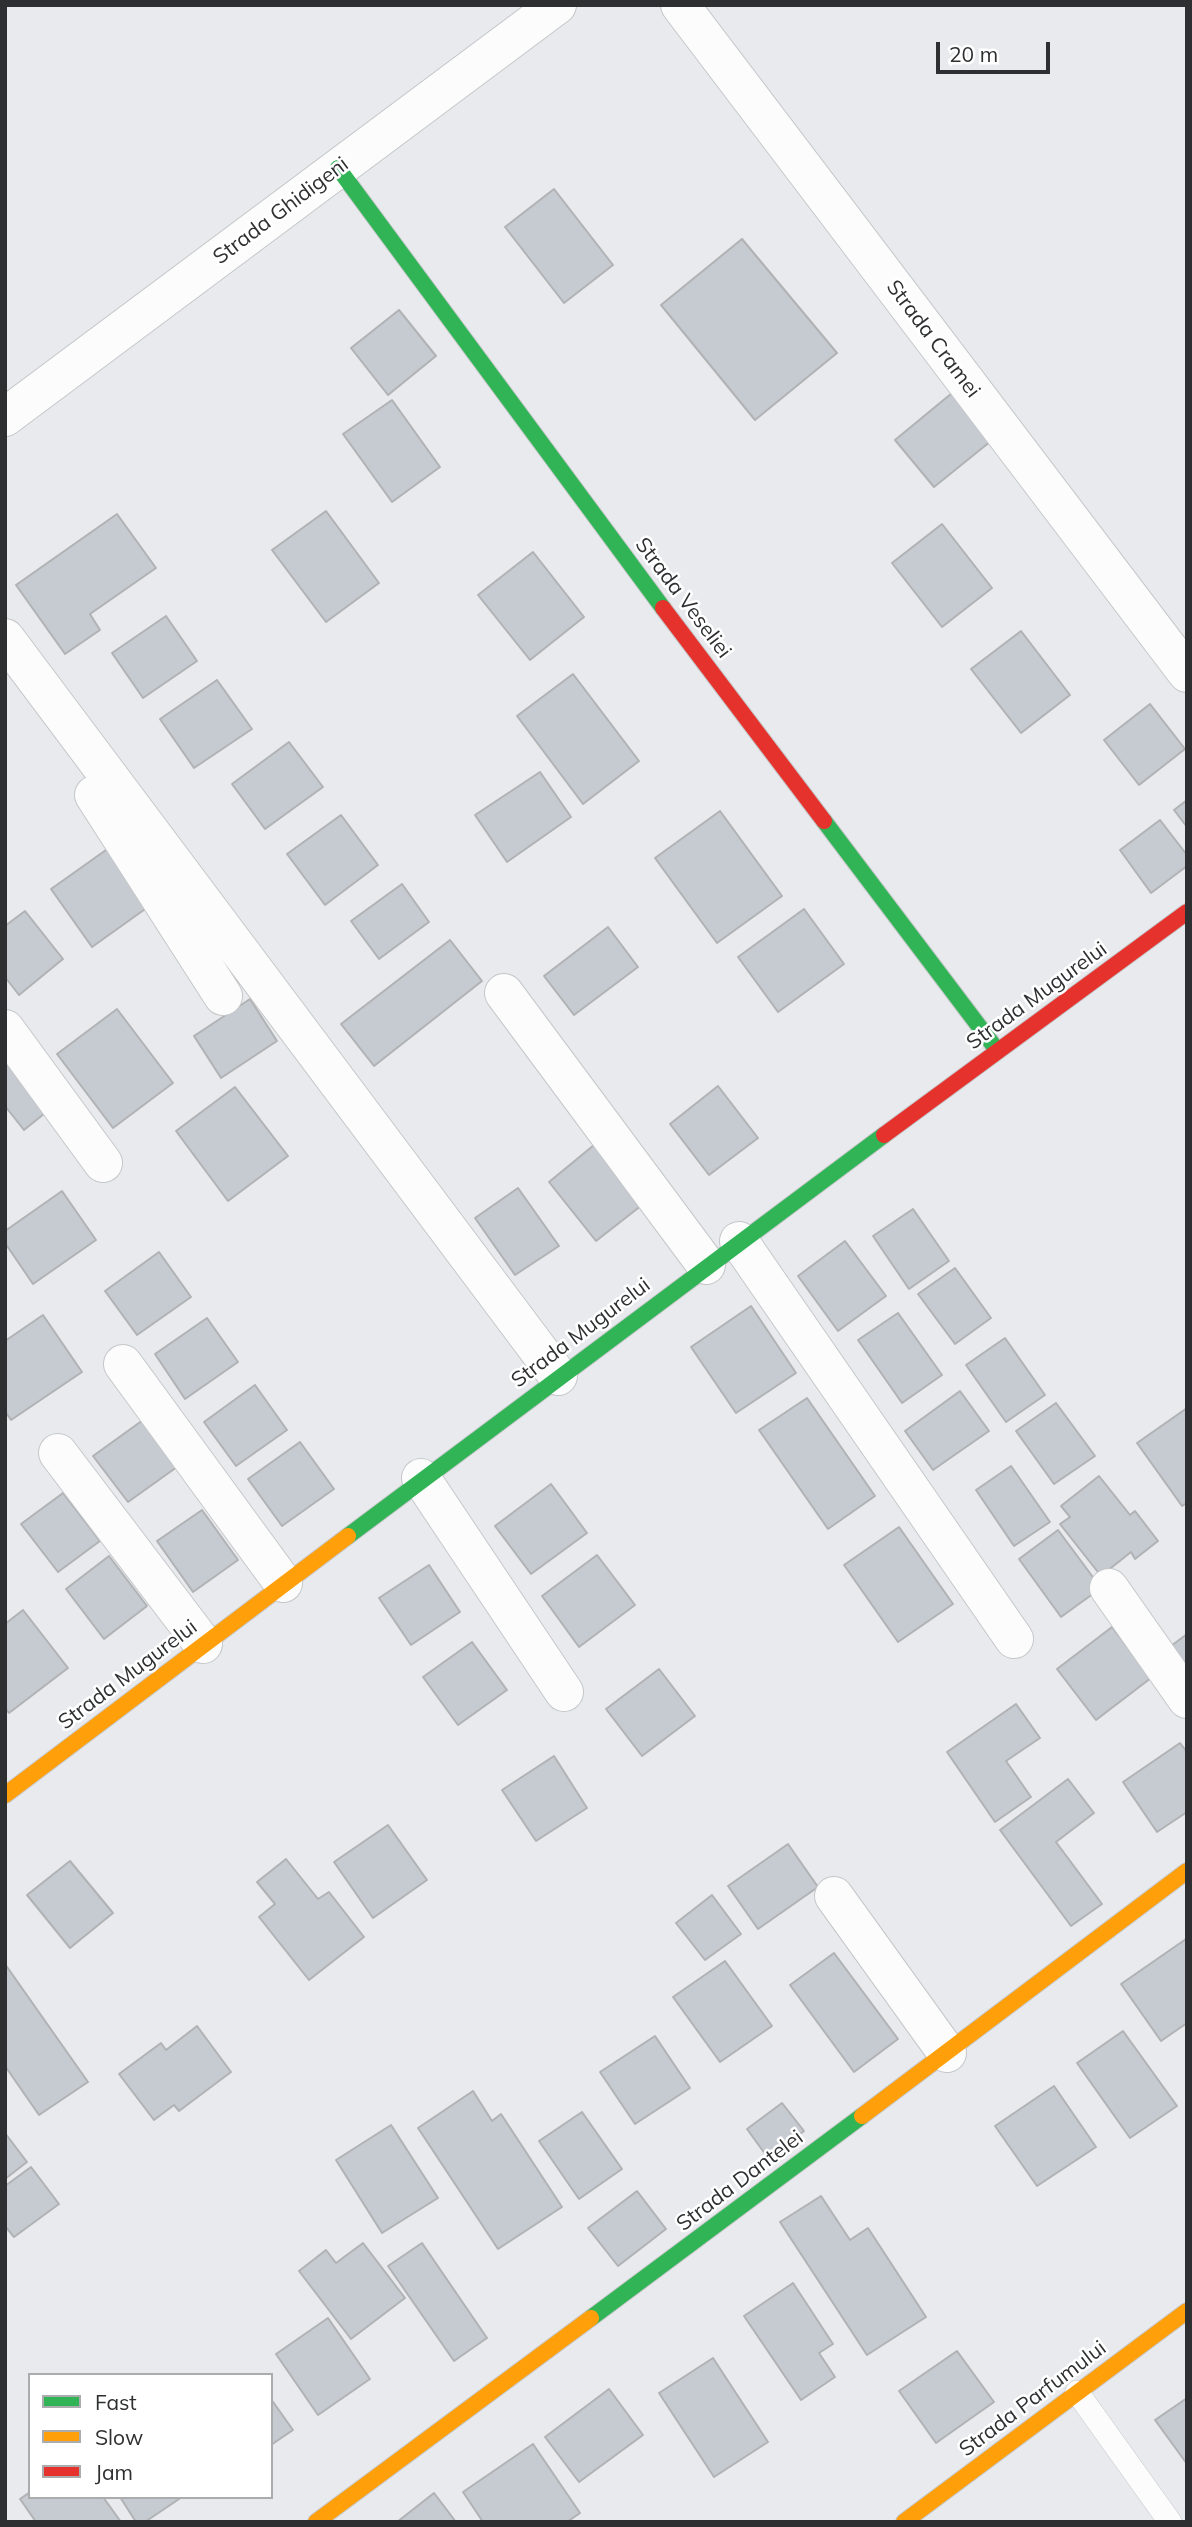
<!DOCTYPE html>
<style>
body{margin:0}
#map{position:relative;width:1192px;height:2527px;overflow:hidden;background:#e8eaed;font-family:Mulish,sans-serif}
canvas{display:block}
.frame{position:absolute;inset:0;border:7px solid #2e2f31;pointer-events:none}
.legend{position:absolute;left:28px;top:2373px;width:245px;height:126px;box-sizing:border-box;background:#fff;border:2px solid #abacad;margin:0;padding:9px 12px;list-style:none;font-size:21px;color:#2e2f31}
.legend li{display:flex;align-items:center;gap:14px;height:35px}
.legend b{width:35px;border:2px solid #abacad}
.scale{position:absolute;left:936px;top:42px;width:114px;height:32px;box-sizing:border-box;border:4px solid #2e2f31;border-top:0;padding-left:9px;font-size:21px;line-height:24px;white-space:nowrap;color:#2e2f31;-webkit-text-stroke:5px #fff;paint-order:stroke}
</style>
<div id="map">
<canvas width="1192" height="2527"></canvas>
<div class="frame"></div>
<ul class="legend">
<li><b style="height:9px;background:#30b455"></b>Fast</li>
<li><b style="height:9px;background:#ff9f0a"></b>Slow</li>
<li><b style="height:9px;background:#e5322d"></b>Jam</li>
</ul>
<div class="scale">20 m</div>
</div>
<script>
const g = document.querySelector('canvas').getContext('2d');
g.lineJoin = 'round';
function fillPath(path, color) {
  g.fillStyle = color;
  g.fill(path, 'evenodd');
}
function toPath(rows) {
  const path = new Path2D();
  for (const r of rows) {
    path.moveTo(r[0], r[1]);
    for (let i = 2; i < r.length; i += 2) path.lineTo(r[i], r[i + 1]);
  }
  return path;
}
function strokePath(path, color, width, dash) {
  g.strokeStyle = color;
  g.lineWidth = width;
  g.lineCap = dash ? 'butt' : 'round';
  g.setLineDash(dash || []);
  g.stroke(path);
}
function write(font, color, halo, rows, align = 'center') {
  g.font = font + ' Mulish,sans-serif';
  g.lineWidth = 5;
  g.setLineDash([]);
  g.textBaseline = 'middle';
  g.strokeStyle = halo;
  g.fillStyle = color;
  for (const [text, x, y, turn = 0] of rows) {
    g.save();
    g.translate(x, y);
    g.rotate((+turn || 0) * Math.PI / 180);
    g.textAlign = isNaN(turn) ? turn : align;
    if (halo) g.strokeText(text, 0, 0);
    g.fillText(text, 0, 0);
    g.restore();
  }
}
const building = toPath([
 [554,189,613,265,564,303,505,227,554,189],
 [742,239,837,353,755,420,661,305,742,239],
 [399,310,436,356,388,395,351,348,399,310],
 [952,393,991,441,934,487,895,440,952,393],
 [392,400,440,467,392,502,343,434,392,400],
 [326,511,379,583,326,622,272,550,326,511],
 [117,514,156,568,90,614,100,630,65,654,16,585,117,514],
 [942,524,992,588,942,627,892,563,942,524],
 [533,552,584,617,530,660,478,595,533,552],
 [166,616,197,661,143,698,112,653,166,616],
 [1021,631,1070,695,1021,733,971,669,1021,631],
 [573,674,639,761,583,804,517,716,573,674],
 [217,680,252,729,194,768,160,719,217,680],
 [1150,704,1185,749,1139,785,1104,740,1150,704],
 [289,742,323,787,265,829,232,784,289,742],
 [540,772,571,817,507,862,475,815,540,772],
 [1187,800,1187,827,1174,810,1187,800],
 [720,811,782,896,717,943,655,858,720,811],
 [341,815,378,865,325,905,287,854,341,815],
 [1160,820,1187,855,1187,866,1151,893,1120,850,1160,820],
 [113,845,155,902,92,947,51,889,113,845],
 [402,884,429,922,379,959,351,921,402,884],
 [804,909,844,964,778,1012,738,957,804,909],
 [25,911,63,959,19,995,5,977,5,926,25,911],
 [608,927,638,967,574,1015,544,976,608,927],
 [450,940,482,981,374,1066,341,1024,450,940],
 [250,999,277,1041,221,1078,194,1036,250,999],
 [117,1009,173,1083,113,1128,57,1054,117,1009],
 [5,1056,50,1109,24,1130,5,1106,5,1056],
 [718,1086,758,1138,709,1175,670,1124,718,1086],
 [235,1087,288,1156,228,1201,176,1131,235,1087],
 [594,1145,642,1205,596,1241,549,1182,594,1145],
 [518,1188,559,1246,515,1275,475,1218,518,1188],
 [62,1191,96,1240,33,1284,5,1243,5,1231,62,1191],
 [913,1209,949,1261,909,1289,873,1236,913,1209],
 [845,1241,886,1296,838,1331,798,1276,845,1241],
 [159,1252,191,1297,137,1335,105,1291,159,1252],
 [955,1268,991,1318,955,1344,918,1294,955,1268],
 [751,1306,796,1373,736,1413,691,1347,751,1306],
 [898,1313,942,1375,902,1403,858,1340,898,1313],
 [43,1315,82,1372,11,1420,5,1411,5,1341,43,1315],
 [207,1318,238,1362,185,1399,155,1354,207,1318],
 [1005,1338,1045,1395,1006,1422,966,1365,1005,1338],
 [255,1385,287,1430,236,1466,204,1422,255,1385],
 [960,1391,989,1431,933,1470,905,1431,960,1391],
 [807,1398,875,1496,828,1529,759,1430,807,1398],
 [1056,1403,1095,1456,1054,1484,1016,1431,1056,1403],
 [1187,1408,1187,1503,1182,1506,1137,1443,1187,1408],
 [143,1420,177,1467,128,1502,93,1456,143,1420],
 [300,1442,334,1489,282,1526,248,1479,300,1442],
 [1011,1466,1050,1522,1014,1546,976,1490,1011,1466],
 [1099,1476,1130,1515,1135,1511,1158,1541,1135,1559,1131,1552,1101,1576,1060,1524,1070,1517,1061,1506,1099,1476],
 [551,1484,587,1533,531,1574,495,1526,551,1484],
 [63,1493,100,1541,58,1572,21,1524,63,1493],
 [202,1510,238,1560,193,1592,157,1541,202,1510],
 [899,1527,953,1604,898,1642,844,1565,899,1527],
 [1058,1530,1101,1588,1061,1617,1019,1559,1058,1530],
 [597,1555,635,1605,579,1647,542,1596,597,1555],
 [109,1556,147,1606,104,1639,66,1589,109,1556],
 [429,1565,460,1612,411,1645,379,1598,429,1565],
 [23,1610,68,1668,9,1713,5,1708,5,1624,23,1610],
 [1112,1627,1151,1678,1096,1720,1057,1669,1112,1627],
 [1187,1634,1187,1684,1163,1652,1187,1634],
 [472,1642,507,1690,458,1725,423,1677,472,1642],
 [659,1669,695,1716,642,1756,606,1709,659,1669],
 [1016,1704,1040,1738,1006,1761,1031,1797,995,1822,947,1752,1016,1704],
 [1180,1743,1187,1752,1187,1812,1157,1832,1123,1782,1180,1743],
 [554,1756,587,1808,536,1841,502,1790,554,1756],
 [1068,1779,1094,1813,1056,1842,1102,1904,1071,1926,1000,1830,1068,1779],
 [388,1825,427,1880,373,1918,334,1862,388,1825],
 [788,1844,818,1887,758,1929,728,1886,788,1844],
 [286,1859,318,1899,329,1892,364,1937,309,1980,259,1917,275,1904,257,1882,286,1859],
 [70,1861,113,1913,70,1948,27,1895,70,1861],
 [712,1895,741,1934,705,1960,676,1923,712,1895],
 [1186,1939,1187,2023,1161,2041,1121,1984,1186,1939],
 [834,1953,898,2039,854,2072,790,1985,834,1953],
 [725,1961,772,2026,720,2062,673,1997,725,1961],
 [5,1964,88,2082,39,2115,5,2066,5,1964],
 [197,2026,231,2072,179,2111,174,2105,154,2120,119,2074,161,2043,166,2050,197,2026],
 [1123,2031,1177,2106,1130,2138,1077,2063,1123,2031],
 [655,2036,690,2088,635,2124,600,2072,655,2036],
 [1054,2086,1096,2147,1037,2186,995,2126,1054,2086],
 [473,2091,492,2121,501,2114,562,2207,498,2249,418,2128,473,2091],
 [782,2103,804,2131,768,2158,747,2129,782,2103],
 [582,2112,622,2169,579,2199,539,2141,582,2112],
 [391,2125,438,2198,382,2233,336,2160,391,2125],
 [5,2133,27,2162,5,2179,5,2133],
 [31,2167,59,2204,14,2237,5,2226,5,2186,31,2167],
 [637,2191,666,2229,618,2266,588,2228,637,2191],
 [821,2196,850,2240,868,2228,926,2317,867,2355,780,2222,821,2196],
 [363,2243,405,2298,351,2339,299,2271,326,2250,336,2263,363,2243],
 [422,2243,487,2338,454,2361,388,2266,422,2243],
 [793,2283,833,2344,819,2353,835,2377,801,2400,744,2316,793,2283],
 [328,2318,370,2379,318,2415,276,2354,328,2318],
 [957,2351,994,2402,936,2443,899,2391,957,2351],
 [713,2358,768,2442,714,2477,659,2393,713,2358],
 [609,2389,643,2435,579,2482,545,2437,609,2389],
 [1187,2398,1187,2464,1155,2420,1187,2398],
 [271,2399,293,2430,271,2445,271,2399],
 [533,2444,580,2513,567,2522,483,2522,463,2492,533,2444],
 [30,2492,30,2497,103,2497,121,2522,36,2522,20,2499,30,2492],
 [434,2493,456,2522,397,2522,434,2493],
 [120,2497,182,2497,145,2522,136,2522,120,2497]
]);
fillPath(building, '#c6cad1');
strokePath(building, '#b0b2b4', 2);
const lane = toPath([
 [1077,2392,1170,2522]
]);
const street = toPath([
 [680,5,1187,673],
 [5,417,557,5],
 [5,638,558,1376],
 [94,795,223,996],
 [504,993,706,1265],
 [5,1029,103,1163],
 [739,1241,1014,1639],
 [123,1364,283,1583],
 [58,1453,203,1644],
 [421,1478,564,1692],
 [1109,1588,1187,1699],
 [834,1896,947,2053]
]);
const fast = toPath([
 [338,168,663,608],
 [824,821,997,1050],
 [348,1536,884,1135],
 [591,2318,862,2116]
]);
const slow = toPath([
 [5,1795,348,1536],
 [862,2116,1187,1871],
 [316,2522,591,2318],
 [904,2522,1187,2311]
]);
const jam = toPath([
 [663,608,824,821],
 [884,1135,1187,912]
]);
strokePath(lane, '#c5c7c9', 24);
strokePath(street, '#c5c7c9', 40);
strokePath(fast, '#c5c7c9', 18);
strokePath(slow, '#c5c7c9', 18);
strokePath(jam, '#c5c7c9', 18);
strokePath(lane, '#fcfcfc', 23);
strokePath(street, '#fcfcfc', 38);
strokePath(fast, '#30b455', 16);
strokePath(slow, '#ff9f0a', 16);
strokePath(jam, '#e5322d', 16);
write('21px', '#2e2f31', '#fff', [
 ["Strada Ghidigeni",281,211,-37],
 ["Strada Cramei",933,339,53],
 ["Strada Veseliei",683,598,53],
 ["Strada Mugurelui",1037,996,-36],
 ["Strada Mugurelui",581,1333,-37],
 ["Strada Mugurelui",128,1675,-37],
 ["Strada Dantelei",740,2181,-37],
 ["Strada Parfumului",1033,2399,-37]
]);
</script>
